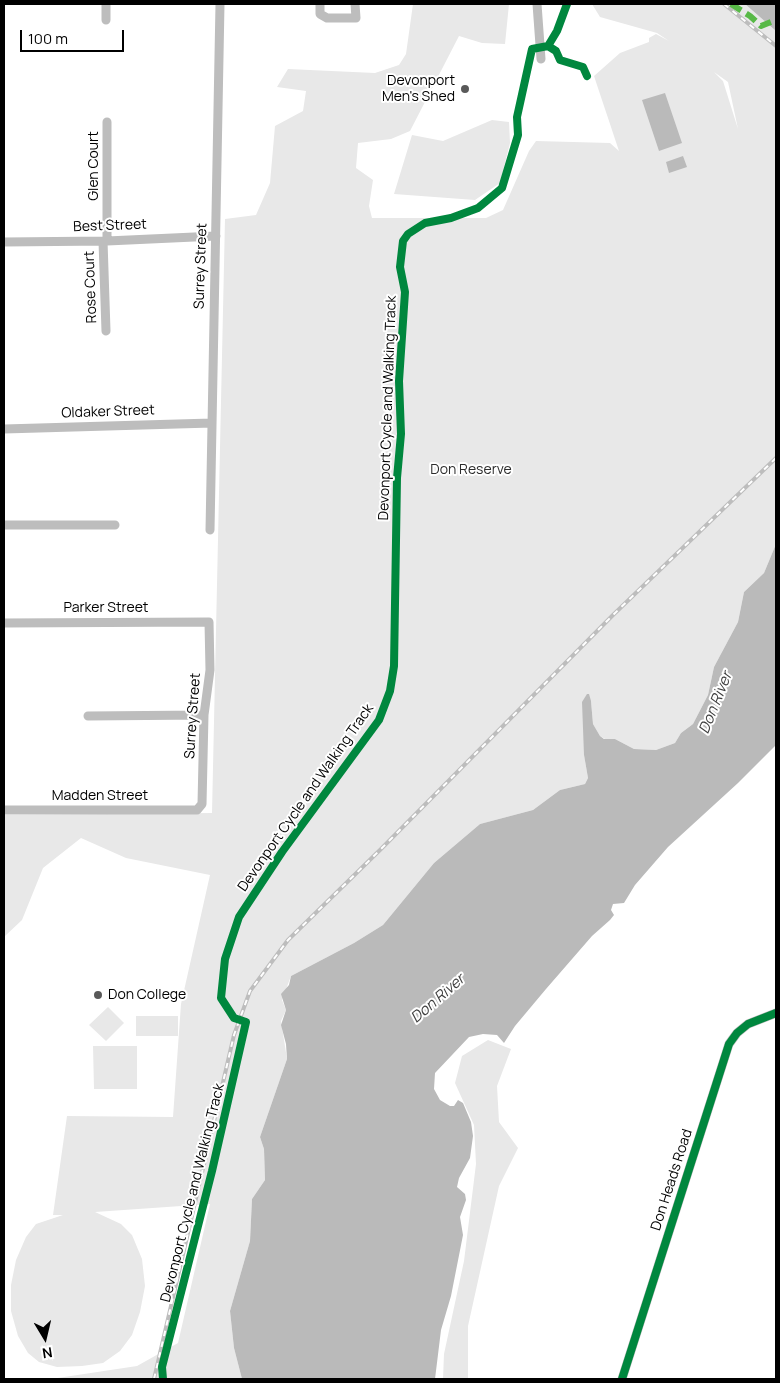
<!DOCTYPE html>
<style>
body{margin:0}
#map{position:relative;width:780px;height:1383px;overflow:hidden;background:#fff;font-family:Manrope,sans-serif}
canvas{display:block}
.frame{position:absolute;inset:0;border:5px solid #000;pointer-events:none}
.north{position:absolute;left:20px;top:1313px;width:50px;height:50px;-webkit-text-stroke:4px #fff;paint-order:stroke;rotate:171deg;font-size:14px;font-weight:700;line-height:20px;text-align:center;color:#000}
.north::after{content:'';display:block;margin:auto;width:18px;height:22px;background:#000;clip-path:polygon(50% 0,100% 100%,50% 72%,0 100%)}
.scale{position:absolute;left:20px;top:30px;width:104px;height:22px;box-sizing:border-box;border:2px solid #000;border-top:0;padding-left:6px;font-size:15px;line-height:18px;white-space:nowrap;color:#000;-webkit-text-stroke:4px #fff;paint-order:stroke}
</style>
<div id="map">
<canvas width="780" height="1383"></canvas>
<div class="frame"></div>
<div class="north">N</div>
<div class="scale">100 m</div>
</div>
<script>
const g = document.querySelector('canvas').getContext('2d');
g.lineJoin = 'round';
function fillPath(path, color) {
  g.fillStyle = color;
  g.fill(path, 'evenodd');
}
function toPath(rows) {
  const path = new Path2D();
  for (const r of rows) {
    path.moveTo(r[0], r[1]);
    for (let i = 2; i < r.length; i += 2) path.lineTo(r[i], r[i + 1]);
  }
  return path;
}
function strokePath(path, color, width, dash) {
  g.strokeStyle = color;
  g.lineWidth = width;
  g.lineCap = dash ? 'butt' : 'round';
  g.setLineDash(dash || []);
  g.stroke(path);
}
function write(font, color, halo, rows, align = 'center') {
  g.font = font + ' Manrope,sans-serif';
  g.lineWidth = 4;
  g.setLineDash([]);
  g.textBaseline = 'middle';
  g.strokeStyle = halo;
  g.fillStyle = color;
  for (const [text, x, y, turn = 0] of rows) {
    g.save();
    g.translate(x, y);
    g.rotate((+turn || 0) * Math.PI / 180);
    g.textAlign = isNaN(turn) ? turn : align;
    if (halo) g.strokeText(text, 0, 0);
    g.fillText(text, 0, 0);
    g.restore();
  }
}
fillPath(toPath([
 [413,4,509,4,505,44,482,43,459,36,410,131,391,139,358,143,356,168,373,180,369,206,372,218,486,218,503,210,529,151,536,141,610,143,619,151,594,76,620,53,649,42,649,38,656,34,669,41,657,33,600,17,592,4,745,4,776,31,776,544,764,573,744,592,738,622,714,667,708,695,693,724,681,733,675,743,656,750,634,749,615,739,605,739,600,736,593,724,591,701,584,755,588,778,585,784,560,790,533,810,480,824,434,863,383,925,354,943,291,976,282,1000,286,1010,281,1021,287,1059,260,1137,264,1149,265,1180,252,1199,250,1241,230,1311,234,1348,242,1379,51,1379,137,1366,178,1343,210,1204,95,1212,121,1224,132,1235,142,1259,145,1286,140,1312,132,1335,120,1351,103,1363,82,1366,57,1367,39,1362,28,1353,18,1336,11,1311,11,1285,16,1260,26,1237,36,1224,63,1215,53,1215,67,1116,173,1117,181,1004,210,875,126,858,81,838,43,868,22,920,4,937,4,815,212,813,225,219,256,215,270,183,275,126,303,111,306,91,277,87,288,69,375,73,399,65,406,54],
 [714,72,728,82,738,129,723,81],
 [492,120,509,122,510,143,500,183,475,200,394,194,412,135,443,141],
 [108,1007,124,1023,106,1041,89,1025],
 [136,1016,178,1016,178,1036,136,1036],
 [488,1040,511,1049,497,1086,499,1122,518,1148,499,1186,468,1326,468,1379,443,1379,444,1354,464,1261,476,1164,474,1125,455,1083,462,1056],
 [93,1046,137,1046,137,1089,94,1089]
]), '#e8e8e8');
fillPath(toPath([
 [745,4,776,4,776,31],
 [665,93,682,143,659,151,642,100],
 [683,156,687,167,669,173,666,162],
 [776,544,776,745,738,783,668,847,635,885,624,903,613,904,611,910,614,915,610,920,592,936,546,989,515,1026,504,1043,497,1035,483,1034,469,1037,435,1073,434,1089,440,1100,450,1106,454,1106,458,1100,463,1103,471,1122,473,1136,470,1158,459,1178,457,1187,465,1194,466,1200,460,1217,463,1235,451,1296,441,1330,435,1379,242,1379,234,1348,230,1311,250,1241,252,1199,265,1180,264,1149,260,1137,287,1059,286,1044,281,1025,286,1010,281,994,289,985,291,976,354,943,383,925,434,863,480,824,533,810,560,790,585,784,588,778,584,755,582,702,587,694,589,694,591,701,593,724,600,736,604,739,615,739,634,749,656,750,675,743,681,733,693,724,708,695,714,667,738,622,744,592,764,573]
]), '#bababa');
strokePath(toPath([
 [320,4,320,14,327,18,356,18,355,4],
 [537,4,541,59],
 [106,20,106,4],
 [107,122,107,241],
 [103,241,106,331],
 [4,242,107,241,216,236],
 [4,429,212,423],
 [4,525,115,525],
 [210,530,220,4],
 [4,623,209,622,210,670,204,715,202,804,197,810,4,810],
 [88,716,204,715],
 [622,1379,729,1044,737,1033,748,1024,776,1013]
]), '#bdbdbd', 9);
const rail = toPath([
 [724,4,776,46],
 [154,1379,234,1035,250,991,288,940,381,849,613,615,776,458]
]);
strokePath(rail, '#bdbdbd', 4);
strokePath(rail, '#fff', 2, [5.5]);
strokePath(toPath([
 [731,4,750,16,761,26,776,20]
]), '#58b947', 6, [12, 6]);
strokePath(toPath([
 [567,4,557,31,548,46,556,51,560,60,583,67,587,76],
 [163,1379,162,1367,212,1171,246,1022,234,1018,221,998,225,959,239,917,282,852,379,720,390,691,394,666,397,478,401,434,399,381,405,292,400,267,403,241,408,234,425,223,451,218,478,208,502,188,518,135,517,117,532,49,548,46],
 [622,1379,729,1044,737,1033,748,1024,776,1013]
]), '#00873e', 8);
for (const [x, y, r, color] of [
 [465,89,5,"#595959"],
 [98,995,5,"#595959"]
]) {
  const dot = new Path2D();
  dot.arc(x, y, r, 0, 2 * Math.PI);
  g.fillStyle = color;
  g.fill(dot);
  strokePath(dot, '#fff', 2);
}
write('14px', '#000', '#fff', [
 ["Devonport",455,81],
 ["Men's Shed",455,97],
 ["Don College",108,995,"left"]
], 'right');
write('14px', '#000', '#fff', [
 ["Glen Court",94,166,-90],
 ["Best Street",110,226,-2],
 ["Surrey Street",201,266,-88],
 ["Rose Court",91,287,-92],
 ["Devonport Cycle and Walking Track",388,408,-88],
 ["Oldaker Street",108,412,-2],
 ["Parker Street",106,608],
 ["Surrey Street",193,716,-86],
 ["Madden Street",100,796],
 ["Devonport Cycle and Walking Track",306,798,-55],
 ["Don Heads Road",672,1180,-72],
 ["Devonport Cycle and Walking Track",193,1193,-76]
]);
write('14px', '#2d2d2d', '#fff', [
 ["Don Reserve",471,470]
]);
write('italic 15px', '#3e3e3e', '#fff', [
 ["Don River",716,703,-68],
 ["Don River",438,999,-41]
]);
</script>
